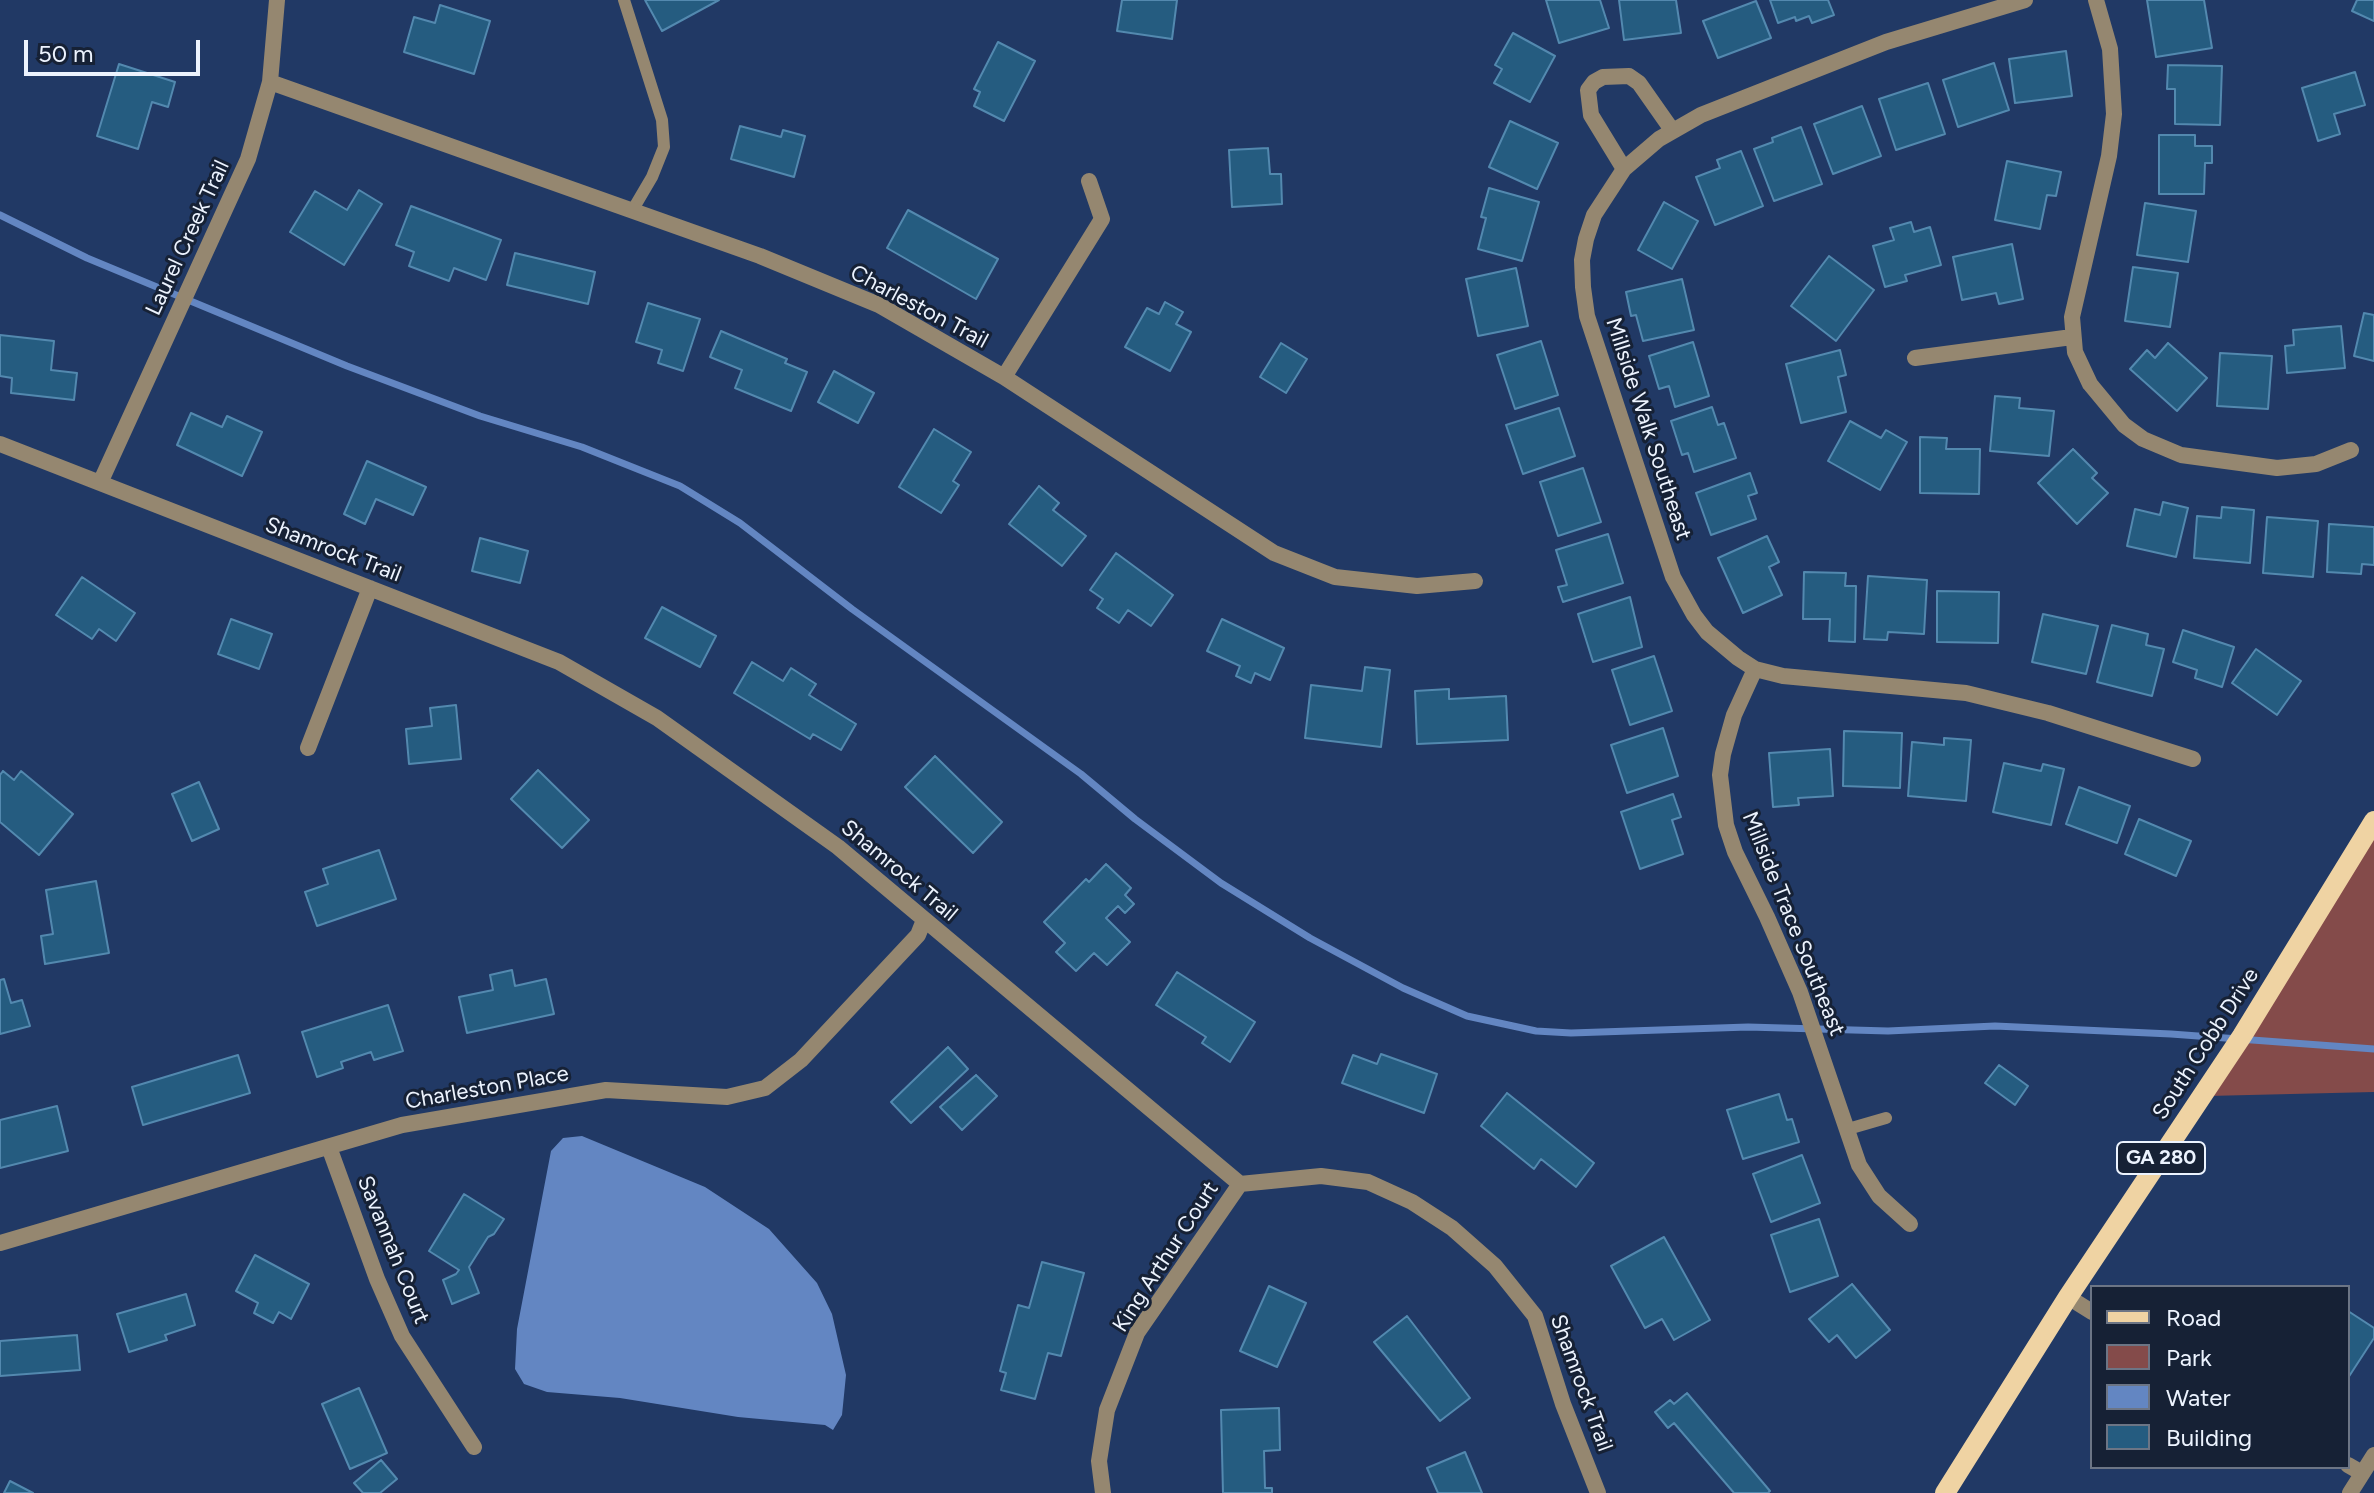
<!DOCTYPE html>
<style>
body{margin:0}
#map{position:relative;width:2374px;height:1493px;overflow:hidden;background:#213965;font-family:Figtree,sans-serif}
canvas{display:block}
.legend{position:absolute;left:2090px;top:1285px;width:260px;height:184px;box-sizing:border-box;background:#162135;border:2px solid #6c7585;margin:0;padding:10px 14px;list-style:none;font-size:24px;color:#ecf3fe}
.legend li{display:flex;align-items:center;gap:16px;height:40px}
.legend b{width:40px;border:2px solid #6c7585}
.scale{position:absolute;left:24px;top:40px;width:176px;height:36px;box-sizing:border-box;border:4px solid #ecf3fe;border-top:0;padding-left:10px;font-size:24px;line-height:28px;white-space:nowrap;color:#ecf3fe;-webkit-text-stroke:6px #162135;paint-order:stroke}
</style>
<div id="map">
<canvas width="2374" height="1493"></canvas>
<ul class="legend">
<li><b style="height:10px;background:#efd3a3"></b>Road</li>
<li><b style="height:22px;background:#844b4a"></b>Park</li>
<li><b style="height:22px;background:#6386c2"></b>Water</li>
<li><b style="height:22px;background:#255c80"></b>Building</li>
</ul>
<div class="scale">50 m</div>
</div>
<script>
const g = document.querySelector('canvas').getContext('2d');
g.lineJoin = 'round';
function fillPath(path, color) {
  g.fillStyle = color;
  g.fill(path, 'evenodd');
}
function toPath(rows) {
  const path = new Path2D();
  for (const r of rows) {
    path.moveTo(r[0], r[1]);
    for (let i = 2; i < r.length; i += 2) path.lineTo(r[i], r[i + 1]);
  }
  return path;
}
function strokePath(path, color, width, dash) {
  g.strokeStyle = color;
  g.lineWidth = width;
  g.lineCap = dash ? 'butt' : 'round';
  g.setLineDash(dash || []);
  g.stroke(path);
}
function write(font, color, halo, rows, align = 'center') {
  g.font = font + ' Figtree,sans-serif';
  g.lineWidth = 6;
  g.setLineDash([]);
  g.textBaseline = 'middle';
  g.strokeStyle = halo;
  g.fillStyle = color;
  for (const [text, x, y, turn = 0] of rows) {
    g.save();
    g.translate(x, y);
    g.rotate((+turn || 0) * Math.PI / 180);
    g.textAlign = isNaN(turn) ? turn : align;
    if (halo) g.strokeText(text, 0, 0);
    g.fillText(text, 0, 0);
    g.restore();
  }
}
fillPath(toPath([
 [2374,813,2374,1092,2208,1096]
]), '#844b4a');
fillPath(toPath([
 [582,1136,705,1187,769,1229,817,1283,832,1314,846,1375,842,1415,833,1430,825,1425,738,1417,620,1398,547,1392,524,1384,515,1369,517,1329,551,1151,563,1138]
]), '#6386c2');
strokePath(toPath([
 [0,215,87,258,347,366,480,416,582,447,680,486,740,523,852,609,1081,774,1135,819,1221,883,1310,938,1403,988,1467,1016,1536,1031,1571,1033,1748,1027,1888,1031,1995,1026,2171,1034,2374,1049]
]), '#6386c2', 7);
const building = toPath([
 [645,0,719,0,662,31,645,0],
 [1122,0,1177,0,1172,39,1117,31,1122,0],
 [1546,0,1600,0,1609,28,1559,43,1546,0],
 [1619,0,1676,0,1681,33,1624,40,1619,0],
 [1770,0,1828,0,1834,15,1812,23,1809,16,1796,21,1795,17,1778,23,1770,0],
 [2147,0,2204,0,2212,48,2156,57,2147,0],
 [2357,0,2374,0,2374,21,2352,11,2357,0],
 [1756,1,1771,38,1718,58,1703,21,1756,1],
 [440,5,490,21,474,74,404,52,414,17,435,23,440,5],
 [1513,33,1555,56,1530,102,1494,83,1502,69,1495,65,1513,33],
 [998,42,1035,61,1004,121,974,106,980,92,974,89,998,42],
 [2066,51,2072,96,2015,103,2009,59,2066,51],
 [1994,63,2009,110,1958,127,1943,80,1994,63],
 [119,64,175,82,168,107,152,102,138,149,97,136,119,64],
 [2168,65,2222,66,2220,125,2175,124,2175,89,2167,89,2168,65],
 [2355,72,2365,105,2334,114,2340,134,2318,141,2302,88,2355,72],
 [1928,83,1945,134,1896,150,1879,99,1928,83],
 [1862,106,1881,156,1833,174,1814,124,1862,106],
 [1510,121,1558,143,1537,189,1489,167,1510,121],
 [740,126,781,137,783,130,805,136,794,177,731,159,740,126],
 [1801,127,1822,184,1774,201,1754,149,1773,142,1772,138,1801,127],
 [2159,135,2195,135,2195,146,2212,146,2212,163,2205,163,2204,194,2159,194,2159,135],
 [1268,148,1270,174,1281,174,1282,204,1232,207,1229,150,1268,148],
 [1741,151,1763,206,1715,225,1696,177,1720,168,1717,160,1741,151],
 [2007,161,2061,172,2056,196,2047,195,2040,229,1995,220,2007,161],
 [1489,188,1539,202,1522,261,1478,249,1486,218,1481,217,1489,188],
 [359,190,382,204,344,265,290,232,315,191,347,210,359,190],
 [1664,202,1698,221,1672,269,1638,250,1664,202],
 [2145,203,2196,211,2188,262,2137,255,2145,203],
 [411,206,501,240,486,280,454,268,449,281,409,266,414,252,396,245,411,206],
 [908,210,998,259,976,299,887,248,908,210],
 [1911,222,1914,232,1930,227,1941,265,1905,275,1907,281,1885,287,1873,246,1894,240,1890,228,1911,222],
 [2012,244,2023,299,1999,304,1996,293,1962,300,1953,257,2012,244],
 [515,253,595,272,588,304,507,285,515,253],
 [1829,256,1874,290,1836,341,1791,306,1829,256],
 [2133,267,2178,273,2170,327,2125,321,2133,267],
 [1516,268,1528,326,1478,336,1466,279,1516,268],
 [1682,279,1694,330,1643,341,1636,315,1631,316,1626,292,1682,279],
 [1165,302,1183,312,1176,324,1191,332,1170,371,1125,347,1147,308,1159,314,1165,302],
 [648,303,700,319,683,371,658,363,662,350,636,342,648,303],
 [2364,313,2374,315,2374,361,2354,356,2364,313],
 [2341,326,2345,368,2287,373,2285,346,2294,345,2293,330,2341,326],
 [721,331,787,359,785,363,807,372,791,411,735,388,742,370,710,357,721,331],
 [0,335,54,341,51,370,77,373,74,400,11,393,12,378,0,376,0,335],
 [1541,341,1558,395,1515,409,1497,355,1541,341],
 [1693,342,1709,396,1675,407,1669,386,1659,389,1649,356,1693,342],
 [1281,343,1307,359,1286,393,1260,377,1281,343],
 [2168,343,2207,378,2177,411,2130,369,2147,350,2155,358,2168,343],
 [1840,350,1846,375,1838,377,1846,412,1801,423,1786,364,1840,350],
 [2220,353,2272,356,2268,409,2217,406,2220,353],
 [834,371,874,393,858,423,818,402,834,371],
 [1995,396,2020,398,2019,408,2054,411,2049,456,1990,451,1995,396],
 [1712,407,1718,425,1724,423,1736,458,1694,472,1688,453,1682,455,1671,421,1712,407],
 [1559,408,1575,456,1523,474,1506,425,1559,408],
 [191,413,222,427,227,416,262,432,242,476,177,445,191,413],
 [1850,421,1881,438,1886,430,1907,442,1880,490,1828,461,1850,421],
 [934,429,971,452,953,481,959,485,941,513,899,487,934,429],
 [1920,437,1947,438,1946,449,1980,449,1979,494,1920,493,1920,437],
 [2073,449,2097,473,2092,478,2108,493,2077,524,2038,483,2073,449],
 [367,461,426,487,413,515,376,499,365,524,344,514,367,461],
 [1583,468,1601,522,1558,536,1540,482,1583,468],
 [1750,473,1757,493,1748,496,1756,519,1711,535,1696,493,1750,473],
 [1039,486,1059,503,1053,510,1086,536,1062,566,1009,524,1039,486],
 [2163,502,2188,508,2176,557,2127,546,2135,509,2160,515,2163,502],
 [2222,507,2254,510,2250,563,2194,558,2197,516,2221,518,2222,507],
 [2267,517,2318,521,2313,577,2263,573,2267,517],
 [2329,524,2374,527,2374,565,2362,564,2361,574,2327,572,2329,524],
 [1608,534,1623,583,1563,602,1558,587,1567,585,1556,550,1608,534],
 [1767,536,1779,562,1769,567,1782,595,1743,613,1718,558,1767,536],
 [480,538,528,551,520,583,472,571,480,538],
 [1116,553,1173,595,1151,626,1128,610,1119,623,1097,608,1103,599,1090,590,1116,553],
 [1804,572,1846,573,1845,586,1856,586,1855,642,1829,641,1830,619,1803,619,1804,572],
 [1868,576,1927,580,1924,634,1888,632,1887,640,1864,639,1868,576],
 [82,577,135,613,116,641,99,629,92,639,56,615,82,577],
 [1937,591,1999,592,1998,643,1937,642,1937,591],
 [1630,597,1642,647,1593,662,1578,614,1630,597],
 [662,607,716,636,700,667,645,638,662,607],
 [2043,614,2098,626,2086,674,2032,662,2043,614],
 [231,619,272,634,259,669,218,654,231,619],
 [1222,619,1284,648,1270,680,1255,673,1251,683,1236,676,1240,666,1207,651,1222,619],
 [2112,625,2148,634,2146,645,2164,649,2152,696,2097,682,2112,625],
 [2183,630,2234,647,2222,687,2195,678,2197,670,2173,662,2183,630],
 [2256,649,2301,681,2277,715,2232,683,2256,649],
 [1654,656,1672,711,1630,725,1612,670,1654,656],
 [752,662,783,681,791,668,816,684,809,695,856,724,841,750,813,734,810,739,734,693,752,662],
 [1365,667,1390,670,1381,747,1305,738,1311,685,1362,691,1365,667],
 [1449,689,1449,699,1506,696,1508,740,1417,744,1415,691,1449,689],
 [456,705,461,759,409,764,406,729,432,726,430,708,456,705],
 [1663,728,1678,776,1627,793,1611,745,1663,728],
 [1844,731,1902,733,1900,788,1843,786,1844,731],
 [1944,738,1971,740,1966,801,1908,796,1912,742,1944,745,1944,738],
 [1830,749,1833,796,1798,798,1799,805,1773,807,1769,753,1830,749],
 [935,756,1002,822,973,853,905,787,935,756],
 [2004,763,2041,771,2043,764,2064,769,2051,825,1993,812,2004,763],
 [538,770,589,820,562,848,511,799,538,770],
 [3,771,14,780,21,771,73,814,39,855,0,822,0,775,3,771],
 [199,782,219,829,192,841,172,794,199,782],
 [2079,787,2130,806,2117,843,2066,824,2079,787],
 [1673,794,1681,817,1672,820,1683,854,1640,869,1621,812,1673,794],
 [2139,819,2191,841,2176,876,2125,854,2139,819],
 [379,850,396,899,317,926,305,892,328,884,323,869,379,850],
 [1106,864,1131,888,1125,895,1134,904,1125,913,1118,906,1106,918,1130,942,1107,965,1094,953,1076,971,1056,952,1065,943,1044,922,1086,879,1089,882,1106,864],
 [96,881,109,953,45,964,41,936,53,934,46,890,96,881],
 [512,970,515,986,546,979,554,1014,467,1033,459,997,493,990,490,975,512,970],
 [1177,972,1255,1022,1230,1062,1202,1043,1206,1037,1156,1005,1177,972],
 [4,979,11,1003,22,1000,30,1026,0,1034,0,980,4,979],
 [388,1005,403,1051,374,1060,371,1052,341,1062,343,1068,317,1077,302,1032,388,1005],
 [948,1047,968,1069,911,1123,891,1102,948,1047],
 [1381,1054,1437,1074,1424,1113,1342,1083,1353,1055,1377,1064,1381,1054],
 [238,1055,250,1093,143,1125,132,1087,238,1055],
 [1999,1065,2028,1086,2015,1105,1985,1083,1999,1065],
 [976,1075,997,1096,962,1130,940,1107,976,1075],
 [1507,1093,1594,1163,1576,1187,1541,1159,1534,1169,1481,1126,1507,1093],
 [1779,1094,1787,1120,1792,1119,1799,1142,1743,1159,1727,1110,1779,1094],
 [57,1106,68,1151,0,1168,0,1120,57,1106],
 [1802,1155,1820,1203,1771,1222,1753,1174,1802,1155],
 [464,1194,504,1219,494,1234,488,1237,469,1267,479,1293,452,1304,443,1280,456,1274,459,1270,429,1251,464,1194],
 [1819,1219,1838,1276,1790,1292,1771,1235,1819,1219],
 [1664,1237,1710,1320,1674,1340,1662,1319,1645,1328,1611,1266,1664,1237],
 [255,1255,309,1284,291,1319,279,1312,273,1323,254,1313,258,1303,236,1291,255,1255],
 [1042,1262,1084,1273,1061,1356,1048,1353,1035,1399,1001,1390,1006,1373,1000,1371,1018,1305,1029,1308,1042,1262],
 [1852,1284,1890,1330,1856,1358,1837,1335,1829,1342,1809,1319,1852,1284],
 [1269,1286,1306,1303,1277,1367,1240,1351,1269,1286],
 [186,1294,195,1325,165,1335,167,1340,129,1352,117,1314,186,1294],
 [2348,1311,2374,1328,2374,1338,2348,1378,2348,1311],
 [1407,1316,1470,1398,1440,1421,1374,1342,1407,1316],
 [77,1335,80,1370,0,1376,0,1341,77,1335],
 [359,1388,387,1453,350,1469,322,1404,359,1388],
 [1687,1393,1770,1491,1768,1493,1734,1493,1674,1423,1668,1428,1655,1412,1670,1400,1674,1404,1687,1393],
 [1279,1408,1280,1450,1264,1451,1265,1488,1272,1488,1272,1493,1223,1493,1221,1410,1279,1408],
 [1465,1452,1482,1493,1438,1493,1427,1468,1465,1452],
 [381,1460,397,1479,380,1493,363,1493,354,1483,381,1460],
 [10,1481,33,1493,4,1493,10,1481]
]);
fillPath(building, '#255c80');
strokePath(building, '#5389af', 2);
strokePath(toPath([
 [624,0,662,120,664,147,652,177,632,211],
 [1848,1129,1886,1118]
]), '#958770', 12);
strokePath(toPath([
 [2025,0,1886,42,1701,115,1659,139,1624,169,1594,215,1586,239,1582,260,1583,287,1587,316,1673,577,1694,615,1707,632,1738,658,1755,669,1783,676,1966,693,2048,713,2193,759],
 [2096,0,2110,49,2114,114,2109,156,2072,317,2075,352,2090,384,2124,425,2143,439,2181,455,2277,468,2316,464,2351,450],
 [270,82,760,256,879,305,1004,377,1274,553,1335,577,1417,586,1475,581],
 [1624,169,1591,115,1588,90,1594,82,1603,77,1629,76,1639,83,1672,130],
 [1915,358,2072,337],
 [1004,377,1102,219,1089,181],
 [0,444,559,662,657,718,838,847,1240,1184,1321,1176,1368,1182,1412,1202,1452,1228,1495,1266,1535,1316,1563,1404,1598,1493],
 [100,483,248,159,270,82,277,0],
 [1755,669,1734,715,1723,754,1720,775,1726,825,1735,852,1767,917,1800,992,1859,1165,1879,1196,1910,1224],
 [308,748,370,588],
 [329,1147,377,1279,402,1336,474,1447],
 [0,1243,402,1125,606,1090,727,1097,765,1088,801,1060,918,935,924,920],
 [2068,1297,2092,1312],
 [2348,1465,2362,1473],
 [1103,1493,1099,1461,1107,1410,1137,1333,1240,1184],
 [2350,1493,2374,1455]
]), '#958770', 16);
strokePath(toPath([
 [1945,1493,2068,1297,2242,1036,2374,821]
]), '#efd3a3', 20);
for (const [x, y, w] of [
 [2161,1158,88]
]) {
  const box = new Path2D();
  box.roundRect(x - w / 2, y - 16, w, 32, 6);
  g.fillStyle = '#162135';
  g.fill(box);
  strokePath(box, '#ecf3fe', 2);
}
write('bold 20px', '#ecf3fe', null, [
 ["GA 280",2161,1158]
]);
write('22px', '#ecf3fe', '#162135', [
 ["Laurel Creek Trail",188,238,-65],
 ["Charleston Trail",919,307,28],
 ["Millside Walk Southeast",1648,429,72],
 ["Shamrock Trail",333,550,21],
 ["Shamrock Trail",899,871,40],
 ["Millside Trace Southeast",1793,924,68],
 ["South Cobb Drive",2206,1044,-57],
 ["Charleston Place",487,1088,-10],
 ["Savannah Court",393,1250,68],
 ["King Arthur Court",1166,1257,-57],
 ["Shamrock Trail",1581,1383,70]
]);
</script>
